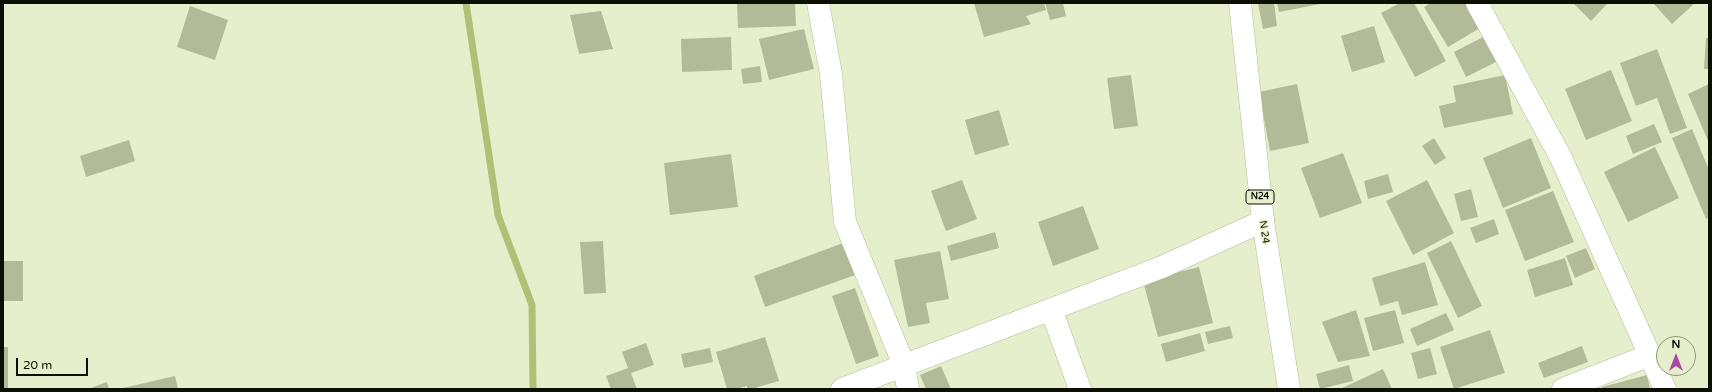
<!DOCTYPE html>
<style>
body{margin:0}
#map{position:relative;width:1712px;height:392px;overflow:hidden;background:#e5efcb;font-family:"Varela Round",sans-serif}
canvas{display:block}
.frame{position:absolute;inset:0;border:4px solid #0c0f04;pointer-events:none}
.north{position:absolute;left:1656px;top:336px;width:40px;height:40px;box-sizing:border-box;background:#e5efcb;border:1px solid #8e957b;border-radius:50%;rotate:0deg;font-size:11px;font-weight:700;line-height:16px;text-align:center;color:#0c0f04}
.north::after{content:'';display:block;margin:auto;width:14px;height:18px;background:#ae46a8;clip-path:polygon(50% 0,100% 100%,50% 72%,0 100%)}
.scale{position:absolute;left:16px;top:358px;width:72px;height:18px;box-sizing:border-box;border:2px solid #0c0f04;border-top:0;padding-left:5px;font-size:12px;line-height:14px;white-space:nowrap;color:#0c0f04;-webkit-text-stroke:3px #e5efcb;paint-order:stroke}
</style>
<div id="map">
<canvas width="1712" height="392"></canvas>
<div class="frame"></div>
<div class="north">N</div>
<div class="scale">20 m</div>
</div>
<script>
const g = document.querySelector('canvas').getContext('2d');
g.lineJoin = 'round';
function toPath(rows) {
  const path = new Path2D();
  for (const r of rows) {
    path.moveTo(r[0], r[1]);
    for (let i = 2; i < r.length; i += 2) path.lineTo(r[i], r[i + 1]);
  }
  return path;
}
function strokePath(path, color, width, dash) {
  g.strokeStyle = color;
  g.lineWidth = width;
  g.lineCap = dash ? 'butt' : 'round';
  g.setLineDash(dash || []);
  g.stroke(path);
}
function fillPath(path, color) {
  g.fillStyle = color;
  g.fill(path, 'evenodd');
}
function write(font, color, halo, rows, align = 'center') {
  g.font = font + ' "Varela Round",sans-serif';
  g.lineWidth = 3;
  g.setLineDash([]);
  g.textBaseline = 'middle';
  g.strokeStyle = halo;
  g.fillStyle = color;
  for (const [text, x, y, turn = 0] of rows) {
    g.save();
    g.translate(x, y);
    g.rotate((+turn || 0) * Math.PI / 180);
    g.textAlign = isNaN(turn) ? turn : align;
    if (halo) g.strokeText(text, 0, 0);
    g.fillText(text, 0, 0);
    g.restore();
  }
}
strokePath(toPath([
 [466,3,498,215,532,305,533,389]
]), '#afc176', 7);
fillPath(toPath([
 [737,3,795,3,796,26,738,28],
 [974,3,1044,3,1046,10,1026,16,1031,24,984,37],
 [1045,3,1063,3,1066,16,1050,20],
 [1258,3,1274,3,1277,26,1263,29],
 [1277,3,1320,3,1320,4,1279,12],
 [1400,3,1414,3,1446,61,1415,77,1381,13],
 [1431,3,1465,3,1480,28,1448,47,1424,7],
 [1573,3,1608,3,1591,21],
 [1653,3,1695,3,1672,24],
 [190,6,228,20,215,60,177,47],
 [601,11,613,49,579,54,570,15],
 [1374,26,1385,62,1352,72,1341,36],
 [804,29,814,69,769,80,759,39],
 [1485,36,1498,61,1466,77,1454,52],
 [731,37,732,70,682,72,681,39],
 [1706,38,1709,38,1709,69,1704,69],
 [1657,49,1687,128,1670,134,1657,98,1636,106,1620,63],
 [760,66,762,82,743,84,741,69],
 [1611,70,1632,121,1586,140,1565,89],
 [1131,75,1138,126,1114,129,1107,78],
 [1505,75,1513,114,1444,128,1439,106,1456,102,1453,86],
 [1297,84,1309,143,1270,151,1259,92],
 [1709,84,1709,143,1688,94],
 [999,110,1009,145,975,155,965,120],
 [1654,124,1662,142,1633,154,1626,136],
 [1692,129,1709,170,1709,218,1706,219,1672,138],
 [1434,138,1446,158,1435,165,1422,146],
 [1531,138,1551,188,1503,208,1483,158],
 [129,140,135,161,86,177,80,156],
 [1655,147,1679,198,1628,222,1604,172],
 [1343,153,1362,203,1320,218,1301,168],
 [731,154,738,207,670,215,664,163],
 [1388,174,1393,192,1368,199,1364,181],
 [962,180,977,219,946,231,931,191],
 [1427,180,1454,233,1413,255,1386,201],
 [1471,189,1478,217,1461,221,1454,194],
 [1553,191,1574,242,1525,261,1505,210],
 [1083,206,1099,249,1053,266,1038,222],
 [1494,219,1499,234,1476,243,1470,228],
 [995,232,999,248,951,261,947,246],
 [603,241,606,293,584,294,580,242],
 [1451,241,1482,306,1458,318,1427,253],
 [846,242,858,274,765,307,754,276],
 [1586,248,1595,269,1575,278,1566,256],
 [940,251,949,299,926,303,930,323,908,327,894,260],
 [1565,258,1573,285,1535,297,1527,270],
 [3,261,23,261,23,301,3,301],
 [1425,262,1438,305,1402,315,1398,301,1380,306,1372,278],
 [1199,267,1213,323,1158,337,1143,281],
 [855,288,879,356,856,364,832,296],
 [1356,310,1370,356,1338,362,1322,322],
 [1395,310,1404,343,1373,351,1364,318],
 [1446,313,1454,330,1417,346,1410,329],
 [1230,326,1233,338,1208,344,1205,332],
 [1490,330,1505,373,1454,389,1440,347],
 [1200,333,1205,351,1166,362,1161,344],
 [765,337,779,381,751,389,747,389,747,386,736,389,727,389,716,352],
 [646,343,654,365,631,373,637,389,611,389,606,376,628,368,622,352],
 [1582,346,1588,362,1544,378,1538,363],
 [3,347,8,347,8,389,3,389],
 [710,348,713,362,684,368,681,354],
 [1430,348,1437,374,1418,379,1411,353],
 [1349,365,1353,381,1320,389,1316,374],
 [941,366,951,389,926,389,920,375],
 [1383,369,1392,389,1340,389],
 [1647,375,1650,389,1603,389,1602,387],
 [175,376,178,389,123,389,123,388],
 [107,382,109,389,88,389]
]), '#b1bb98');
const street = toPath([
 [818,3,831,74,845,222,904,365,908,389],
 [1477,3,1560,156,1665,389],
 [1051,309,1080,389],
 [842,389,1162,267,1263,221],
 [1563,389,1650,355]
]);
const primary = toPath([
 [1240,3,1263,221,1289,389]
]);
strokePath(street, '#b3bc99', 23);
strokePath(primary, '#b3bc99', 23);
strokePath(street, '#fff', 22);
strokePath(primary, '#fff', 22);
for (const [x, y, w] of [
 [1260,197,28]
]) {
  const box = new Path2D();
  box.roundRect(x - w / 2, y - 7, w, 14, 3);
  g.fillStyle = '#e5efcb';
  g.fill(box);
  strokePath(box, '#0c0f04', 1);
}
write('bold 9px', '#0c0f04', null, [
 ["N24",1260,197]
]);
write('10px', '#0c0f04', '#e5efcb', [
 ["N 24",1264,232,82]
]);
</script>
